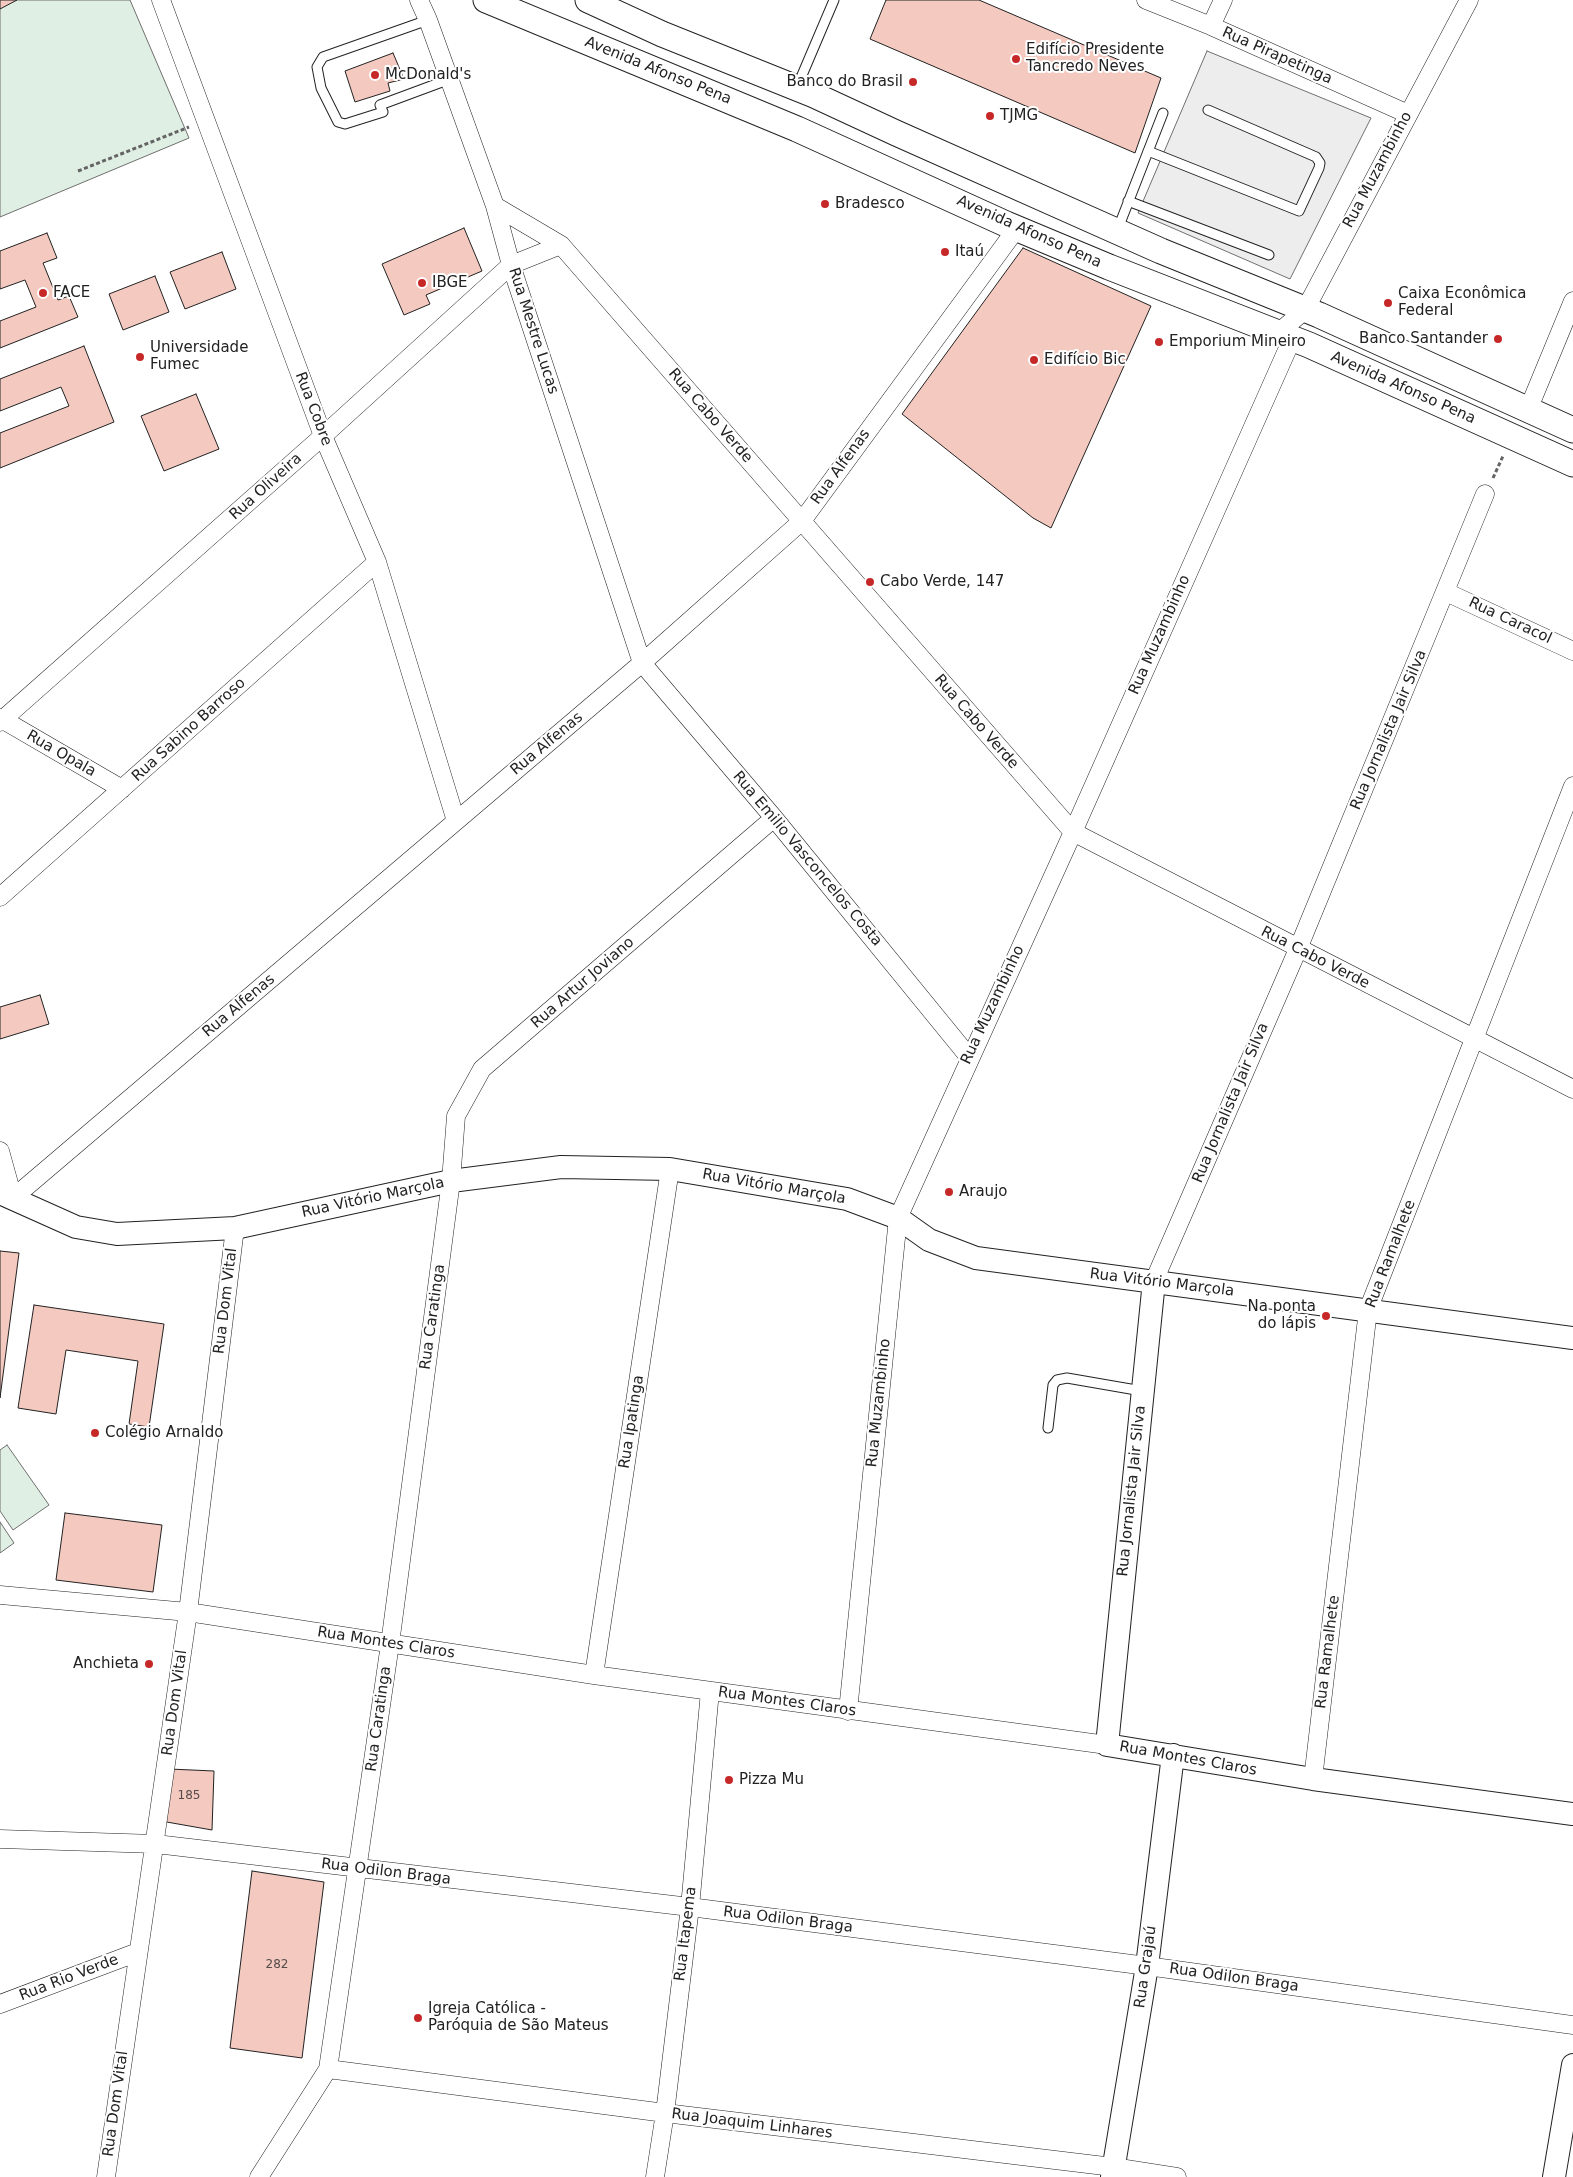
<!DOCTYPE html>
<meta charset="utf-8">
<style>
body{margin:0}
canvas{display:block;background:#fff}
</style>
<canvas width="1573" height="2177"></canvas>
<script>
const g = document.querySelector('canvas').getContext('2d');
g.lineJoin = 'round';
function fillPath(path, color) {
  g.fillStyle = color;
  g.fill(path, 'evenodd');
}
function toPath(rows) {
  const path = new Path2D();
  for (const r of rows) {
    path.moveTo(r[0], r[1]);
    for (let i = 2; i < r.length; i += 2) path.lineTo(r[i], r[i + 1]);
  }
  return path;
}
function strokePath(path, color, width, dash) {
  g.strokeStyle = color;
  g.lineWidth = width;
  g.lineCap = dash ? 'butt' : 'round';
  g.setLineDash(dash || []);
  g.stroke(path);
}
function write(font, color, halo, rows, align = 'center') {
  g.font = font + ' "DejaVu Sans",sans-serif';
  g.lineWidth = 4;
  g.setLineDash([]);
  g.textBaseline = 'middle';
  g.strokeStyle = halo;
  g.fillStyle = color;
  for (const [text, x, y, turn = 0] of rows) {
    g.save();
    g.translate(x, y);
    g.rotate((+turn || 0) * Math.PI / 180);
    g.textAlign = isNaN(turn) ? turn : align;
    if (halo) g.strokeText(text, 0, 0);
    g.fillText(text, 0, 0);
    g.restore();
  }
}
const green = toPath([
 [0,0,130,0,189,138,0,217,0,0],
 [7,1445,49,1505,13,1530,0,1511,0,1450,7,1445],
 [0,1522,14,1543,0,1553,0,1522]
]);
fillPath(green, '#e0efe3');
strokePath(green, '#6f6f6f', 1);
const parking = toPath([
 [1207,51,1371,118,1290,279,1138,213,1207,51]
]);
fillPath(parking, '#ededed');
strokePath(parking, '#6f6f6f', 1);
const building = toPath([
 [0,0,17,0,0,9,0,0],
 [886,0,979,0,1161,78,1135,153,870,39,886,0],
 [393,53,404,79,388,83,390,91,355,102,345,71,393,53],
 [464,228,482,271,426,295,430,304,404,315,382,264,464,228],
 [47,233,57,258,43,263,58,300,69,296,78,317,0,348,0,321,36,307,25,280,0,289,0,251,47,233],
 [1023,248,1151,306,1051,528,1033,518,902,414,1023,248],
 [222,252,236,289,185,309,170,272,222,252],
 [155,276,169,312,123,330,109,294,155,276],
 [84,346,114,422,0,468,0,433,69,406,61,387,0,411,0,379,84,346],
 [196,394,219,449,164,471,141,416,196,394],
 [40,995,49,1024,0,1039,0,1007,40,995],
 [0,1251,19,1253,0,1398,0,1251],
 [34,1305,164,1324,149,1427,129,1424,138,1361,66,1350,56,1414,18,1408,34,1305],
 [65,1513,162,1525,153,1592,56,1580,65,1513],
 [169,1769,214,1771,212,1830,161,1821,169,1769],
 [252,1871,324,1882,302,2058,230,2048,252,1871]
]);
fillPath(building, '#f3c9c0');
strokePath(building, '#222', 1);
const service = toPath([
 [428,20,323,57,317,67,321,88,338,122,345,124,383,112,380,105,450,79],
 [797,87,834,0],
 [1148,151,1299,211,1319,168,1320,163,1316,157,1208,110],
 [1128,201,1269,255],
 [1117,231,1163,113],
 [1048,1428,1053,1385,1057,1380,1067,1378,1142,1391]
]);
const minor = toPath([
 [161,0,323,436,377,562,456,821],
 [419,0,428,20,495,206,511,265,642,663,774,818,969,1057],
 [1146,0,1211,26,1408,114],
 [1211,26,1223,0],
 [495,206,561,245,1073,832,1573,1089],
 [1278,333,1305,310,1469,0],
 [1528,410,1573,301],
 [1446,592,1573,651],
 [0,718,122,789],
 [0,722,323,436,511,265,561,245],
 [0,897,377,562],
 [0,1151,13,1198,642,663,802,521,1017,228],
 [1154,1281,1298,949,1485,494],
 [0,1595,188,1612,594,1675,1107,1745],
 [594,1675,670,1169],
 [848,1711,898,1218,1073,832,1292,339],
 [1313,1779,1368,1310,1573,786],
 [0,1839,156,1844,690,1907,1147,1966,1573,2025],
 [0,2004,138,1952],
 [328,2069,665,2113,1113,2167,1177,2177],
 [106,2177,188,1612,235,1228],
 [259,2177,328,2069,390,1644,451,1181,456,1116,482,1069,774,818],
 [655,2177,665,2113,690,1907,710,1691]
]);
const tertiary = toPath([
 [0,1193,76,1227,117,1234,235,1228,451,1181,561,1167,670,1169,847,1199,898,1218,929,1240,976,1258,1573,1338],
 [1154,1281,1107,1745,1313,1779,1573,1814],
 [1112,2177,1147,1966,1173,1755],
 [1554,2177,1573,2065]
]);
const secondary = toPath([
 [486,0,797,129,1006,224,1109,267,1309,345,1573,464],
 [588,0,662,34,814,95,896,133,1161,251,1319,315,1573,430]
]);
strokePath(service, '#222', 11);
strokePath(minor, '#222', 19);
strokePath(tertiary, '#222', 24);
strokePath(secondary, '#222', 27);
strokePath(toPath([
 [78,171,189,127],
 [1493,478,1503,456]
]), '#646464', 3, [4, 2.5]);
strokePath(service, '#fff', 9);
strokePath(minor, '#fff', 18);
strokePath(tertiary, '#fff', 22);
strokePath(secondary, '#fff', 25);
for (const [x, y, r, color] of [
 [1016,59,5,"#c62828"],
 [375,75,5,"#c62828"],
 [913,82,5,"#c62828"],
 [990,116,5,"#c62828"],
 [825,204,5,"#c62828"],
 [945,252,5,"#c62828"],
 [422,283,5,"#c62828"],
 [43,293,5,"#c62828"],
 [1388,303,5,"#c62828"],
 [1498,339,5,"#c62828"],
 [1159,342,5,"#c62828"],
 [140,357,5,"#c62828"],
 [1034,360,5,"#c62828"],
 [870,582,5,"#c62828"],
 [949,1192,5,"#c62828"],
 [1326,1316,5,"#c62828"],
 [95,1433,5,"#c62828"],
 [149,1664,5,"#c62828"],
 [729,1780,5,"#c62828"],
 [418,2018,5,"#c62828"]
]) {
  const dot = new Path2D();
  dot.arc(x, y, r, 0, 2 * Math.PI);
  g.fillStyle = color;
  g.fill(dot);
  strokePath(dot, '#fff', 2);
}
write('12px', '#564c4a', null, [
 ["185",189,1796],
 ["282",277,1965]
]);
write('15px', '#222', '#fff', [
 ["Edifício Presidente",1026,50],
 ["Tancredo Neves",1026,67],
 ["McDonald's",385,75],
 ["Banco do Brasil",903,82,"right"],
 ["TJMG",1000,116],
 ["Bradesco",835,204],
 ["Itaú",955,252],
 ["IBGE",432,283],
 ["FACE",53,293],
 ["Caixa Econômica",1398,294],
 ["Federal",1398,311],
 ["Banco Santander",1488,339,"right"],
 ["Emporium Mineiro",1169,342],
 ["Universidade",150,348],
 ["Fumec",150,365],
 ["Edifício Bic",1044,360],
 ["Cabo Verde, 147",880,582],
 ["Araujo",959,1192],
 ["Na ponta",1316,1307,"right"],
 ["do lápis",1316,1324,"right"],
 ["Colégio Arnaldo",105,1433],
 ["Anchieta",139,1664,"right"],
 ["Pizza Mu",739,1780],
 ["Igreja Católica -",428,2009],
 ["Paróquia de São Mateus",428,2026]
], 'left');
write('15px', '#222', '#fff', [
 ["Rua Pirapetinga",1277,56,24],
 ["Avenida Afonso Pena",658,71,22],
 ["Rua Muzambinho",1378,170,-62],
 ["Avenida Afonso Pena",1029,232,24],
 ["Rua Mestre Lucas",533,331,72],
 ["Avenida Afonso Pena",1403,388,24],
 ["Rua Cobre",313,409,69],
 ["Rua Cabo Verde",710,416,49],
 ["Rua Alfenas",841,467,-54],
 ["Rua Oliveira",266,487,-42],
 ["Rua Caracol",1510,621,25],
 ["Rua Muzambinho",1160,635,-66],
 ["Rua Cabo Verde",976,722,49],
 ["Rua Sabino Barroso",189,730,-42],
 ["Rua Jornalista Jair Silva",1389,730,-67],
 ["Rua Alfenas",547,744,-40],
 ["Rua Opala",61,754,30],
 ["Rua Emilio Vasconcelos Costa",807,859,50],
 ["Rua Cabo Verde",1315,958,27],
 ["Rua Artur Joviano",583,983,-41],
 ["Rua Muzambinho",993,1005,-65],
 ["Rua Alfenas",239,1006,-40],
 ["Rua Jornalista Jair Silva",1231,1103,-67],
 ["Rua Vitório Marçola",774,1187,10],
 ["Rua Vitório Marçola",373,1198,-12],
 ["Rua Ramalhete",1391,1254,-69],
 ["Rua Vitório Marçola",1162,1283,7],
 ["Rua Dom Vital",226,1301,-83],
 ["Rua Caratinga",433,1317,-82],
 ["Rua Muzambinho",879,1403,-84],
 ["Rua Ipatinga",632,1422,-81],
 ["Rua Jornalista Jair Silva",1132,1491,-84],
 ["Rua Montes Claros",386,1643,9],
 ["Rua Ramalhete",1328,1652,-83],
 ["Rua Montes Claros",787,1702,8],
 ["Rua Dom Vital",175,1703,-82],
 ["Rua Caratinga",379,1719,-82],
 ["Rua Montes Claros",1188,1759,10],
 ["Rua Odilon Braga",386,1872,7],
 ["Rua Odilon Braga",788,1920,7],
 ["Rua Itapema",686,1934,-83],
 ["Rua Grajaú",1146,1967,-82],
 ["Rua Rio Verde",69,1978,-21],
 ["Rua Odilon Braga",1234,1978,8],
 ["Rua Dom Vital",116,2104,-82],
 ["Rua Joaquim Linhares",752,2124,7]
]);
</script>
